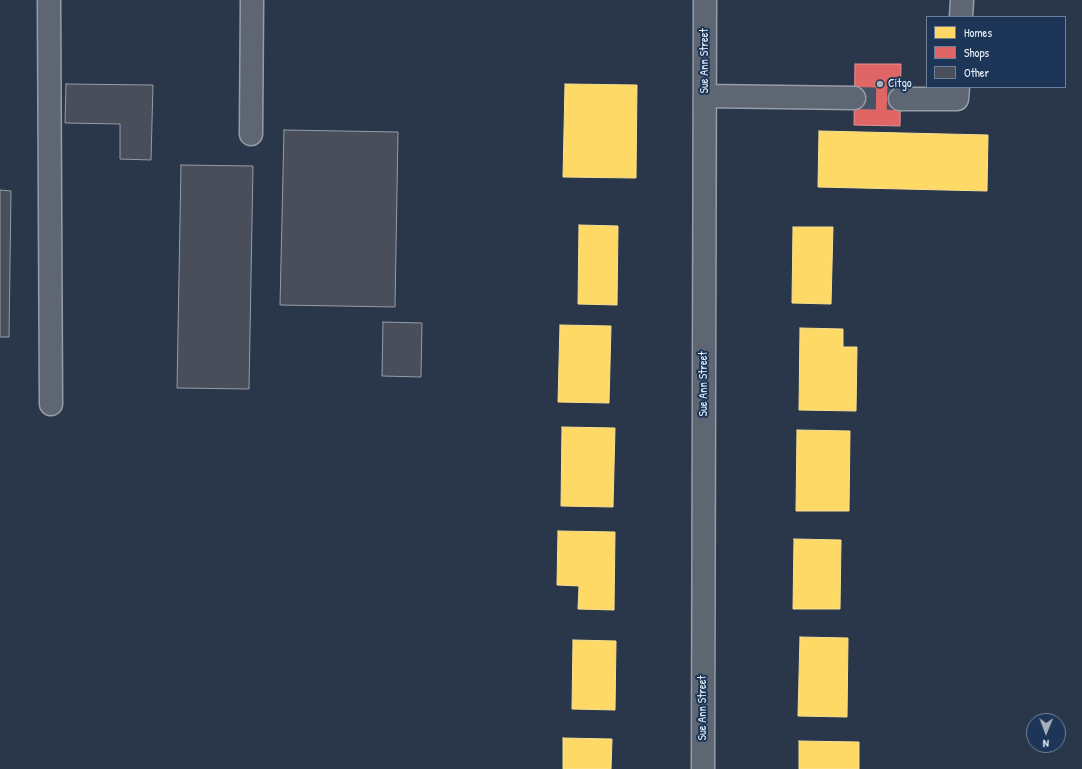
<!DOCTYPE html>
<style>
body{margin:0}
#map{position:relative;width:1082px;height:769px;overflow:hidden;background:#2a374a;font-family:"Patrick Hand",sans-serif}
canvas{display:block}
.legend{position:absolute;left:926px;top:16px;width:140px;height:72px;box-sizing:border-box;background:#1d3557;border:1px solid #6e8097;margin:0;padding:5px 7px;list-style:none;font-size:12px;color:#e8f1f8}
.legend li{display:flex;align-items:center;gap:8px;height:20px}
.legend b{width:20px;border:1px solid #6e8097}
.north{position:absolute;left:1026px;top:713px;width:40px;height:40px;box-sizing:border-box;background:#1d3557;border:1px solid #6e8097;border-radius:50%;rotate:181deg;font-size:11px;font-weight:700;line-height:16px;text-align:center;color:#e8f1f8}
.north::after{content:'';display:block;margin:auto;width:14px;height:18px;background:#a6b0bb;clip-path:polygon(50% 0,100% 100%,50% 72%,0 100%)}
</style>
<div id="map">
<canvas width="1082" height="769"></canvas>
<ul class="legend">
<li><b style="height:11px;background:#ffd966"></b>Homes</li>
<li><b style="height:11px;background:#e06666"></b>Shops</li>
<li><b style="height:11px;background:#494f5a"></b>Other</li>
</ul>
<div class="north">N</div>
</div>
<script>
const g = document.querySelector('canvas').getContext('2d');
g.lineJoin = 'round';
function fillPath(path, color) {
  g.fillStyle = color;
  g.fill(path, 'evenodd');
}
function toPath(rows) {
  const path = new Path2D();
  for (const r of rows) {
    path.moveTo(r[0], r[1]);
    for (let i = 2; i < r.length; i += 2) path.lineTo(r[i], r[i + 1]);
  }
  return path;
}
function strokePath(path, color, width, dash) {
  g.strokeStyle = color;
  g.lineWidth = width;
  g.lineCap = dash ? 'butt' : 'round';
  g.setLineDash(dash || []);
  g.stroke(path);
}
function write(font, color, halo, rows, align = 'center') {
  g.font = font + ' "Patrick Hand",sans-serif';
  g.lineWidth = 4;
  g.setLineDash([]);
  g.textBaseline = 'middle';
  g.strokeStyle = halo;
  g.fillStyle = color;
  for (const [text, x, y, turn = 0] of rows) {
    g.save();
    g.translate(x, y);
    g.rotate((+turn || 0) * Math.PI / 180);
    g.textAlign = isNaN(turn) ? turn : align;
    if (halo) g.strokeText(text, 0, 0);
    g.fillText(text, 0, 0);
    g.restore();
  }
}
const homes = toPath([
 [565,84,637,85,636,178,563,177,565,84],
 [819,131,988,135,987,191,818,187,819,131],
 [579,225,618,226,617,305,578,304,579,225],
 [793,227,833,227,831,304,792,303,793,227],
 [560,325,611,326,609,403,558,402,560,325],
 [800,328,843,329,843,347,857,347,856,411,799,410,800,328],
 [562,427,615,428,613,507,561,506,562,427],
 [797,430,850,431,849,511,796,511,797,430],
 [558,531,615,532,614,610,578,609,579,586,557,585,558,531],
 [794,539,841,540,840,609,793,609,794,539],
 [800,637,848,638,847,717,798,716,800,637],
 [573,640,616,641,615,710,572,709,573,640],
 [563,738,612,739,611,769,563,769,563,738],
 [799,741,859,742,859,769,799,769,799,741]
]);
fillPath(homes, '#ffd966');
strokePath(homes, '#f8e092', 1);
const shops = toPath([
 [855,64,901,64,900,126,854,125,855,64]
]);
fillPath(shops, '#e06666');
strokePath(shops, '#e29092', 1);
const building = toPath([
 [66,84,153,85,151,160,120,159,120,124,65,123,66,84],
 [284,130,398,132,395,307,280,305,284,130],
 [181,165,253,166,249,389,177,388,181,165],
 [0,190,11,191,9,337,0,337,0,190],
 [383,322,422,323,421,377,382,376,383,322]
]);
fillPath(building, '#494f5a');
strokePath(building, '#959da7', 1);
strokePath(toPath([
 [854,98,900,99]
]), '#465364', 22, [22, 11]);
const minor = toPath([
 [49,0,51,404],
 [961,17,962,0],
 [705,96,854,98],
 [900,99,957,99,958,87],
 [251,134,252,0],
 [703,769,705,0]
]);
strokePath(minor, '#959da7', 25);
strokePath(minor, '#5d6672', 22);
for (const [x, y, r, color] of [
 [880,84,4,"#a6b0bb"]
]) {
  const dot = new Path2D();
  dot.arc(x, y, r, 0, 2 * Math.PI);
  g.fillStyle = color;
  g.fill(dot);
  strokePath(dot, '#1d3557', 1.5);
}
write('12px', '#e8f1f8', '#1d3557', [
 ["Sue Ann Street",705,61,-90],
 ["Sue Ann Street",704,384,-90],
 ["Sue Ann Street",703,708,-90]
]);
write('12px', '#e8f1f8', '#1d3557', [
 ["Citgo",888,84]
], 'left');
</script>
